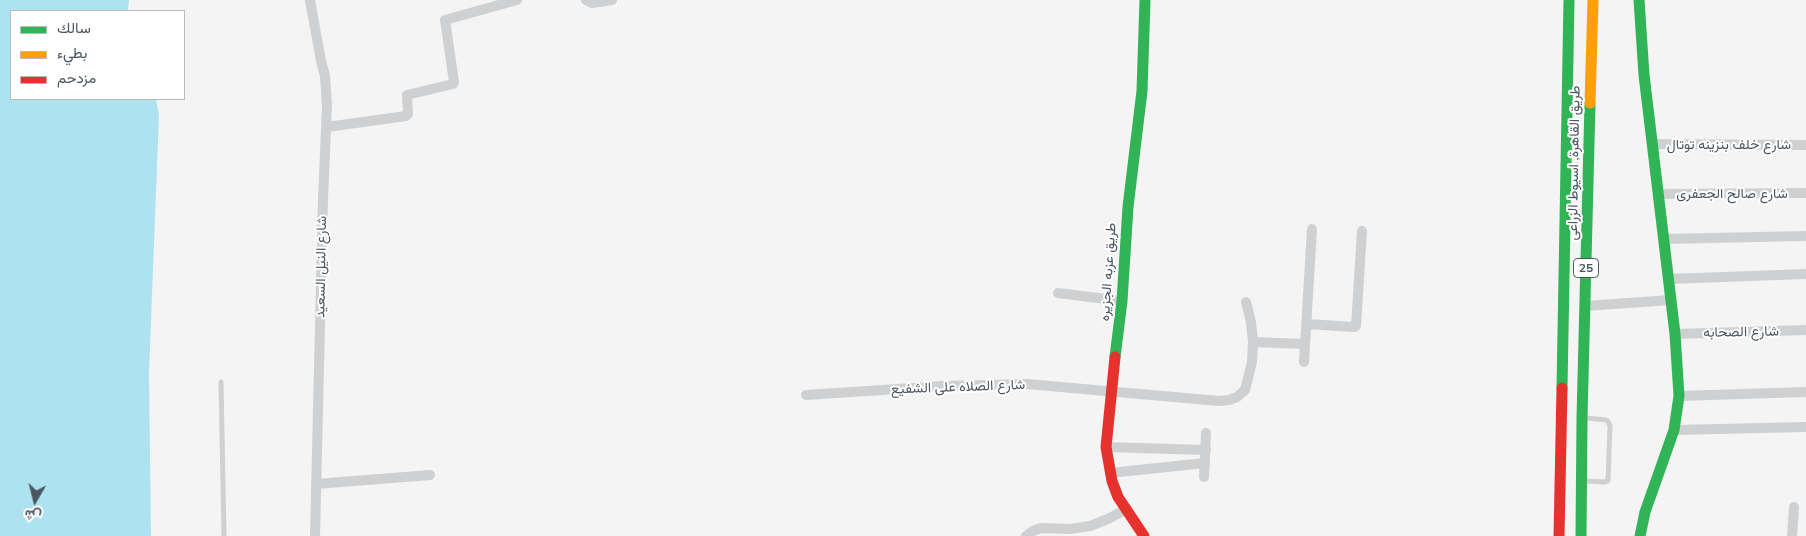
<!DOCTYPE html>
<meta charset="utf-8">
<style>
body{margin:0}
#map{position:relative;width:1806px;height:536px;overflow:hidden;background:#f4f4f4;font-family:Mulish,Vazirmatn,sans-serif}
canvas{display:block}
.legend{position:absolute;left:10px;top:10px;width:175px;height:90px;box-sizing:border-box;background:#fff;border:1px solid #b7bbc0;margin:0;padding:6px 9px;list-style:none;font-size:15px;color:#4a5661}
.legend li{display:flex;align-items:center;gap:10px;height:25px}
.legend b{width:25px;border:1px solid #b7bbc0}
.north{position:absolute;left:10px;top:476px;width:50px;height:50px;-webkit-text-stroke:4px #fff;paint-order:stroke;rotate:188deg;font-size:14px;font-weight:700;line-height:20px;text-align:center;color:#4a5661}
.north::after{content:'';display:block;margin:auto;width:18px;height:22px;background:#4a5661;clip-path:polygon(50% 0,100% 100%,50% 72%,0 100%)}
</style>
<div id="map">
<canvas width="1806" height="536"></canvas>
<ul class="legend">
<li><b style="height:6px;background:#30b455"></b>سالك</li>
<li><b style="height:6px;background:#ff9f0a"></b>بطيء</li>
<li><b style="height:6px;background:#e5322d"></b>مزدحم</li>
</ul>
<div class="north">ش</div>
</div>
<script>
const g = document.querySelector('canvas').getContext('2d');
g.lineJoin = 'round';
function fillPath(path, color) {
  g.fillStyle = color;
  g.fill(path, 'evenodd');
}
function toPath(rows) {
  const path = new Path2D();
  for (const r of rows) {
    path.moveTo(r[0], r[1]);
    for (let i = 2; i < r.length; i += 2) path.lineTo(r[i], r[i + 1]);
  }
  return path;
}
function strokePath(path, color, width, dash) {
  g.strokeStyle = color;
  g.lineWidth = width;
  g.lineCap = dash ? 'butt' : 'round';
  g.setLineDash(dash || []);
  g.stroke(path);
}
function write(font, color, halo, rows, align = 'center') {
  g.font = font + ' Mulish,Vazirmatn,sans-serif';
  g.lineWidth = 4;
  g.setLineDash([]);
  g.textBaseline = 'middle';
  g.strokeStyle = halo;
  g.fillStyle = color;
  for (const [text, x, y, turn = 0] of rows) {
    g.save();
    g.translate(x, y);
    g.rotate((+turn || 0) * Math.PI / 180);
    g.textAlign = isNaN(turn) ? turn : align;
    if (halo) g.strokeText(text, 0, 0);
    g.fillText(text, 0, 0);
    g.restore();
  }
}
fillPath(toPath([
 [0,0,129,0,128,11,11,11,11,99,156,99,159,115,149,373,151,536,0,536]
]), '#aee2f0');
strokePath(toPath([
 [221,382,224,536],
 [1585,481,1604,482,1608,481,1610,426,1608,421,1606,420,1586,418]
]), '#ced0d2', 5);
strokePath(toPath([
 [310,0,321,61,325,76,327,106,323,199,315,536],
 [586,0,592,3,612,0],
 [327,127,406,116,408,114,407,95,453,84,454,82,445,20,517,0],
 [1652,144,1806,145],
 [1658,194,1806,193],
 [1664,239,1806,236],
 [1668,279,1806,274],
 [1058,293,1122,301],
 [1585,306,1671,300],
 [1307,324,1354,327,1356,326,1362,231],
 [1675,334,1806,330],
 [1253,342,1305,344],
 [1304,362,1312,229],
 [806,395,943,386,1027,384,1219,401,1229,400,1237,397,1245,390,1252,362,1253,342,1251,322,1246,302],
 [1679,396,1806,392],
 [1674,430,1806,427],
 [1106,447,1206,450],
 [1110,473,1205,463],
 [1204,477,1206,433],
 [316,484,430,475],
 [1026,536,1033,531,1041,528,1070,529,1090,526,1108,519,1125,510],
 [1792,536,1794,507]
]), '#ced0d2', 10);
strokePath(toPath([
 [1639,0,1644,75,1675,334,1679,396,1674,430,1645,512,1640,536],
 [1115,357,1122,301,1128,207,1142,91,1145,0],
 [1562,388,1569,0],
 [1581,536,1582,418,1590,103]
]), '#30b455', 11);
strokePath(toPath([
 [1590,103,1593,0]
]), '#ff9f0a', 11);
strokePath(toPath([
 [1115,357,1106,447,1112,481,1118,497,1144,536],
 [1559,536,1562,388]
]), '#e5322d', 11);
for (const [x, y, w] of [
 [1586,268,25]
]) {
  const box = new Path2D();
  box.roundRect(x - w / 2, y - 9.5, w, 19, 4);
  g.fillStyle = '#fff';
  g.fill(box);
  strokePath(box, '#4a5661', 1);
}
write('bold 12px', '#4a5661', null, [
 ["25",1586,268]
]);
write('14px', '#4a5661', '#fff', [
 ["شارع خلف بنزينه توتال",1729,145],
 ["طريق القاهرة, اسيوط الزراعى",1574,163,-89],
 ["شارع صالح الجعفرى",1732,194],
 ["شارع النيل السعيد",321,267,-89],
 ["طريق عزبه الجزيره",1108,272,-86],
 ["شارع الصحابه",1741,332,-1],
 ["شارع الصلاه على الشفيع",958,387,-2]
]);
</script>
